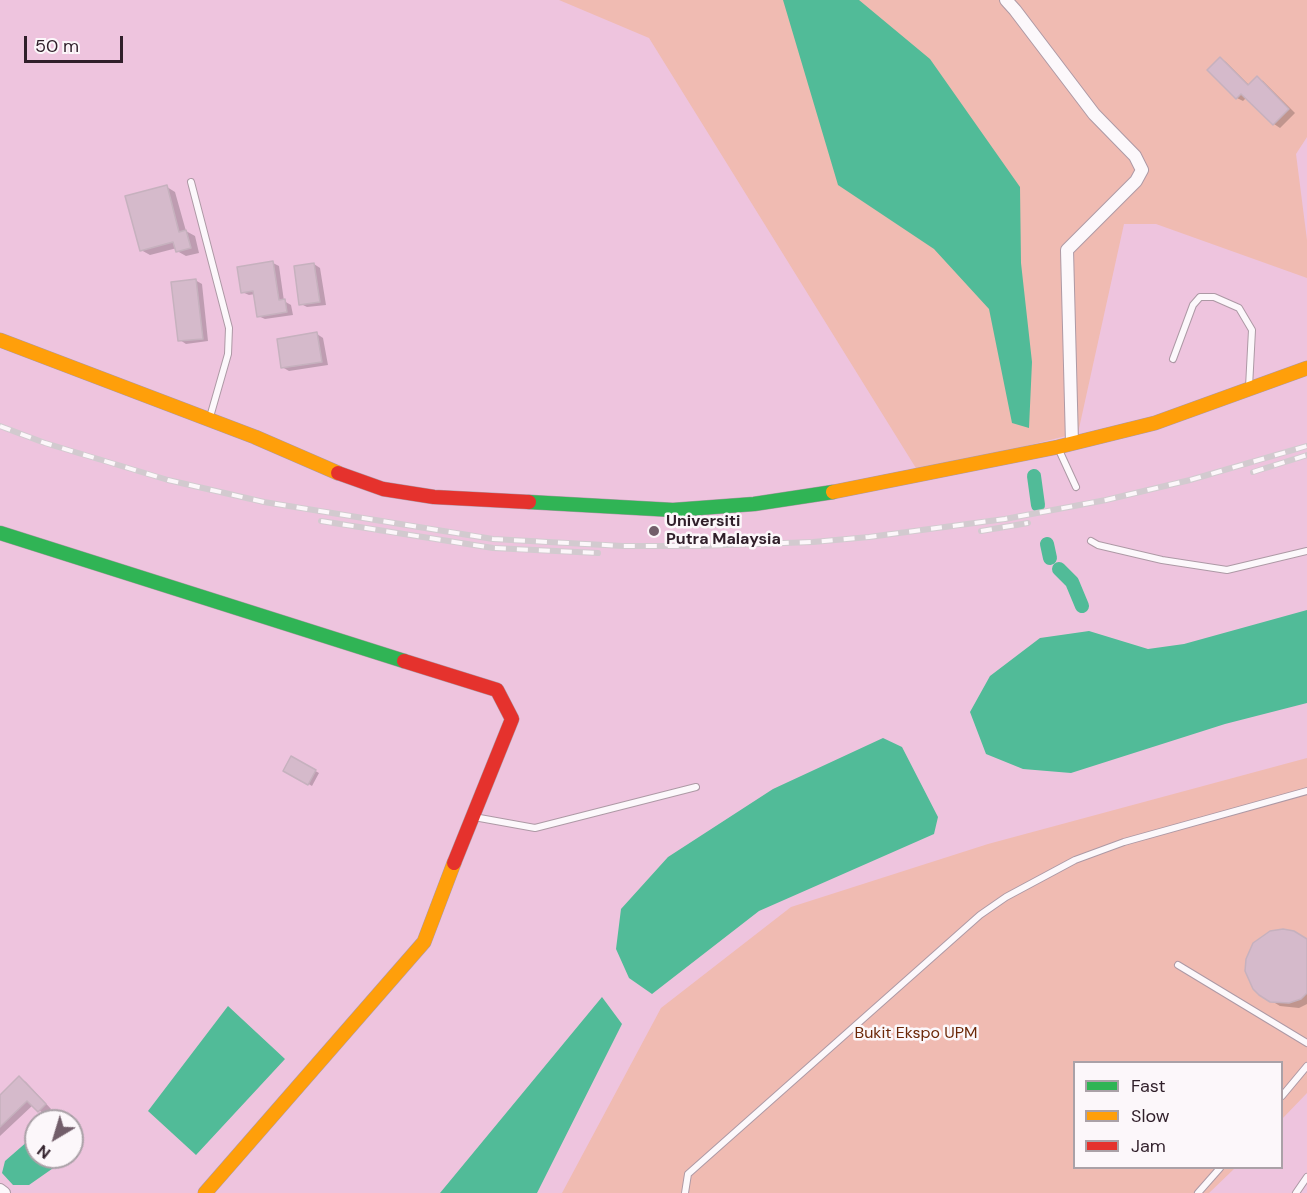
<!DOCTYPE html>
<style>
body{margin:0}
#map{position:relative;width:1307px;height:1193px;overflow:hidden;background:#ecd2e2;font-family:"DM Sans",sans-serif}
canvas{display:block}
.legend{position:absolute;left:1073px;top:1061px;width:210px;height:108px;box-sizing:border-box;background:#fcf7fa;border:2px solid #aaa1a7;margin:0;padding:8px 10px;list-style:none;font-size:18px;color:#301f2a}
.legend li{display:flex;align-items:center;gap:12px;height:30px}
.legend b{width:30px;border:2px solid #aaa1a7}
.north{position:absolute;left:24px;top:1109px;width:60px;height:60px;box-sizing:border-box;background:#fcf7fa;border:2px solid #aaa1a7;border-radius:50%;rotate:218deg;font-size:16px;font-weight:700;line-height:24px;text-align:center;color:#301f2a}
.north::after{content:'';display:block;margin:auto;width:21px;height:27px;background:#725e6a;clip-path:polygon(50% 0,100% 100%,50% 72%,0 100%)}
.scale{position:absolute;left:24px;top:36px;width:99px;height:27px;box-sizing:border-box;border:3px solid #301f2a;border-top:0;padding-left:8px;font-size:18px;line-height:21px;white-space:nowrap;color:#301f2a;-webkit-text-stroke:4px #fcf7fa;paint-order:stroke}
</style>
<div id="map">
<canvas width="1307" height="1193"></canvas>
<ul class="legend">
<li><b style="height:8px;background:#30b455"></b>Fast</li>
<li><b style="height:8px;background:#ff9f0a"></b>Slow</li>
<li><b style="height:8px;background:#e5322d"></b>Jam</li>
</ul>
<div class="north">N</div>
<div class="scale">50 m</div>
</div>
<script>
const g = document.querySelector('canvas').getContext('2d');
g.lineJoin = 'round';
function fillPath(path, color) {
  g.fillStyle = color;
  g.fill(path, 'evenodd');
}
function toPath(rows) {
  const path = new Path2D();
  for (const r of rows) {
    path.moveTo(r[0], r[1]);
    for (let i = 2; i < r.length; i += 2) path.lineTo(r[i], r[i + 1]);
  }
  return path;
}
function strokePath(path, color, width, dash) {
  g.strokeStyle = color;
  g.lineWidth = width;
  g.lineCap = dash ? 'butt' : 'round';
  g.setLineDash(dash || []);
  g.stroke(path);
}
function write(font, color, halo, rows, align = 'center') {
  g.font = font + ' "DM Sans",sans-serif';
  g.lineWidth = 5;
  g.setLineDash([]);
  g.textBaseline = 'middle';
  g.strokeStyle = halo;
  g.fillStyle = color;
  for (const [text, x, y, turn = 0] of rows) {
    g.save();
    g.translate(x, y);
    g.rotate((+turn || 0) * Math.PI / 180);
    g.textAlign = isNaN(turn) ? turn : align;
    if (halo) g.strokeText(text, 0, 0);
    g.fillText(text, 0, 0);
    g.restore();
  }
}
fillPath(toPath([
 [0,0,1307,0,1307,1193,0,1193],
 [1074,1062,1282,1062,1282,1168,1074,1168],
 [36,1121,72,1121,72,1157,36,1157]
]), '#eec4de');
fillPath(toPath([
 [559,0,1307,0,1307,137,1296,154,1307,240,1307,278,1156,224,1124,224,1078,433,919,473,649,38],
 [1307,758,1307,1093,1282,1119,1282,1062,1074,1062,1074,1168,1235,1168,1209,1193,562,1193,661,1008,791,907,988,844]
]), '#f0bbb2');
fillPath(toPath([
 [783,0,859,0,930,59,1020,187,1021,263,1032,362,1029,428,1012,423,989,309,934,249,838,185],
 [1307,610,1307,703,1225,724,1071,773,1023,769,986,754,970,712,990,676,1040,638,1089,631,1148,649,1184,644],
 [883,738,902,747,938,817,934,834,759,911,652,994,629,978,616,949,621,909,668,857,773,789],
 [602,997,622,1024,537,1193,440,1193],
 [228,1006,285,1059,196,1155,148,1111],
 [36,1134,36,1157,69,1157,29,1185,13,1185,2,1173,5,1161]
]), '#51bb98');
fillPath(toPath([
 [1220,58,1226,62,1249,85,1257,78,1263,81,1295,113,1280,128,1274,124,1247,97,1243,101,1237,98],
 [167,187,175,192,186,231,195,236,199,253,186,256,177,251,177,248,150,255,141,250],
 [273,263,279,266,284,301,291,305,293,315,265,319,258,316,255,294,249,295,242,292],
 [314,264,320,268,326,305,307,307,301,304],
 [195,280,202,284,208,341,186,344,180,340],
 [317,334,323,338,328,365,289,371,282,367],
 [292,758,319,773,312,786,285,770],
 [1307,940,1307,1004,1299,1008,1280,1006,1260,994],
 [20,1078,26,1082,51,1109,45,1115,33,1105,0,1136,0,1097]
]), '#0003');
strokePath(toPath([
 [1034,476,1038,505],
 [1047,544,1050,558],
 [1059,569,1072,582,1082,606]
]), '#51bb98', 14);
const building = toPath([
 [1220,57,1248,85,1257,76,1289,109,1273,125,1241,94,1236,99,1207,70,1220,57],
 [167,185,179,232,186,230,191,248,176,252,173,242,140,251,125,196,167,185],
 [273,261,279,300,285,299,287,312,257,317,253,291,241,293,237,267,273,261],
 [314,263,320,302,299,305,294,266,314,263],
 [196,279,203,339,178,341,171,282,196,279],
 [317,332,322,362,281,368,277,339,317,332],
 [291,756,316,770,308,785,283,771,291,756],
 [1283,929,1294,931,1307,939,1307,993,1301,999,1289,1003,1270,1002,1259,995,1253,989,1245,971,1246,959,1253,943,1270,931,1283,929],
 [19,1076,46,1104,38,1112,27,1101,0,1127,0,1095,19,1076]
]);
fillPath(building, '#d5bacb');
strokePath(building, '#c6b1be', 1.5);
const lane = toPath([
 [191,182,229,328,228,354,210,417],
 [1173,359,1193,305,1200,297,1214,297,1239,308,1252,330,1249,387],
 [1059,450,1076,487],
 [1091,541,1098,545,1162,560,1227,570,1307,551],
 [474,817,535,828,696,787],
 [1178,965,1307,1043],
 [1282,1096,1307,1066],
 [685,1193,688,1174,980,915,1006,897,1075,860,1124,842,1307,791],
 [1198,1193,1220,1168],
 [1296,1193,1307,1177]
]);
const street = toPath([
 [1006,0,1015,10,1094,114,1135,156,1142,170,1136,181,1067,250,1072,443],
 [0,1190,4,1193]
]);
const fast = toPath([
 [529,502,673,510,754,504,833,492],
 [0,533,404,661]
]);
const slow = toPath([
 [0,340,255,437,338,473],
 [833,492,1058,447,1155,423,1307,368],
 [205,1193,424,942,454,863]
]);
const jam = toPath([
 [338,473,383,489,434,497,529,502],
 [404,661,497,690,512,719,454,863]
]);
strokePath(lane, '#ad99a5', 8);
strokePath(street, '#ad99a5', 14);
strokePath(fast, '#ad99a5', 15);
strokePath(slow, '#ad99a5', 15);
strokePath(jam, '#ad99a5', 15);
strokePath(lane, '#fcf8fb', 6);
strokePath(street, '#fcf8fb', 12);
strokePath(fast, '#30b455', 14);
strokePath(slow, '#ff9f0a', 14);
strokePath(jam, '#e5322d', 14);
const rail = toPath([
 [0,426,45,443,168,480,264,502,493,539,623,546,699,546,813,542,869,537,1005,519,1106,500,1190,480,1307,446],
 [1253,472,1307,455],
 [321,521,493,548,598,553],
 [981,531,1028,523]
]);
strokePath(rail, '#d2cacf', 6);
strokePath(rail, '#fcf7fa', 4, [11]);
for (const [x, y, r, color] of [
 [654,531,6,"#725e6a"]
]) {
  const dot = new Path2D();
  dot.arc(x, y, r, 0, 2 * Math.PI);
  g.fillStyle = color;
  g.fill(dot);
  strokePath(dot, '#fcf7fa', 2);
}
write('bold 16px', '#301f2a', '#fcf7fa', [
 ["Universiti",666,522],
 ["Putra Malaysia",666,540]
], 'left');
write('16px', '#6c2808', '#fcf7fa', [
 ["Bukit Ekspo UPM",916,1034]
]);
</script>
